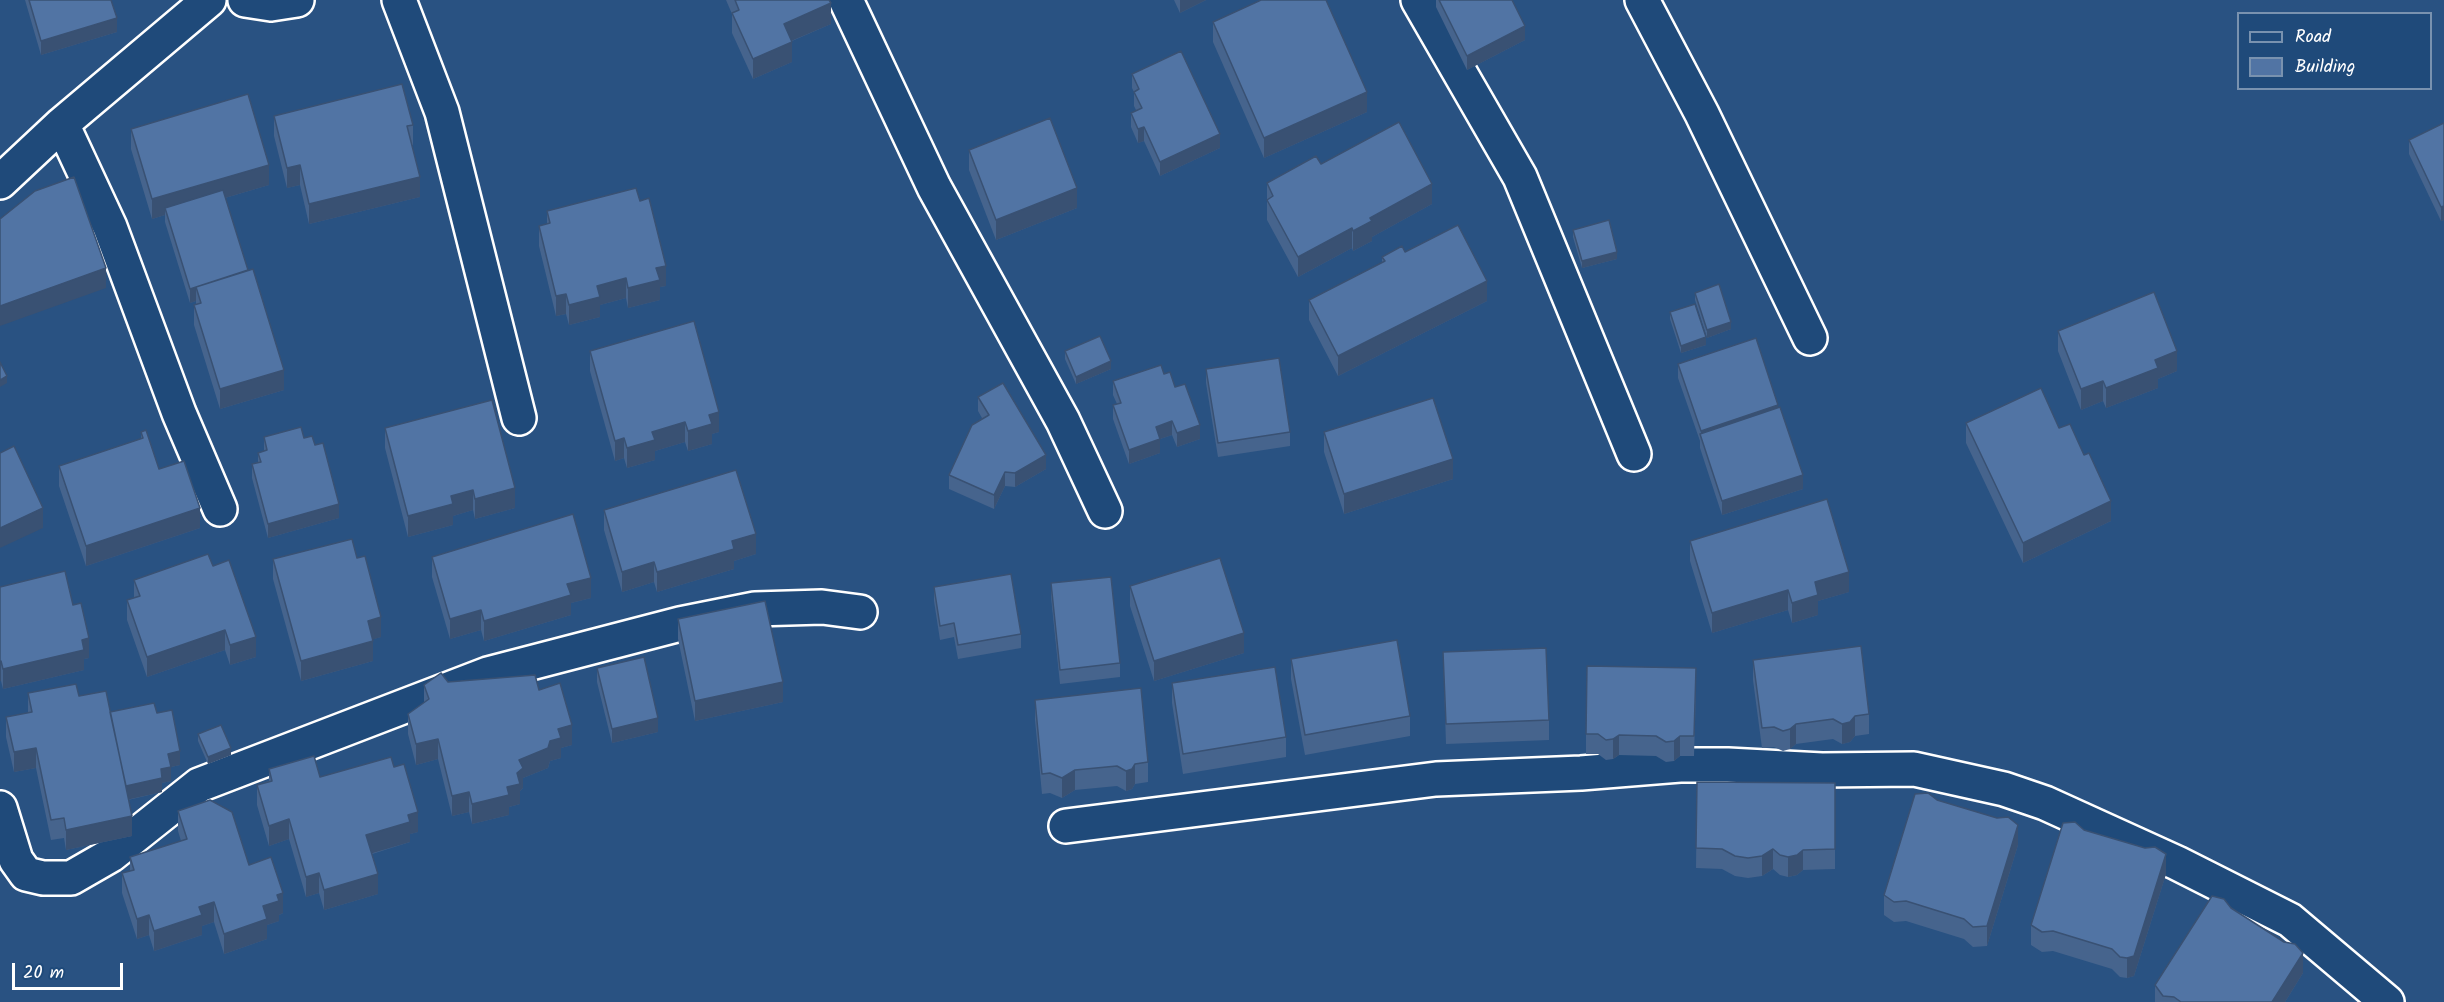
<!DOCTYPE html>
<style>
body{margin:0}
#map{position:relative;width:2444px;height:1002px;overflow:hidden;background:#295282;font-family:Kalam,sans-serif}
canvas{display:block}
.legend{position:absolute;left:2237px;top:12px;width:195px;height:78px;box-sizing:border-box;background:#1f4a7a;border:2px solid #7992af;margin:0;padding:8px 10px;list-style:none;font-size:18px;color:#fff}
.legend li{display:flex;align-items:center;gap:12px;height:30px}
.legend b{width:30px;border:2px solid #7992af}
.scale{position:absolute;left:12px;top:963px;width:111px;height:27px;box-sizing:border-box;border:3px solid #fff;border-top:0;padding-left:8px;font-size:18px;line-height:21px;white-space:nowrap;color:#fff;-webkit-text-stroke:4px #1f4a7a;paint-order:stroke}
</style>
<div id="map">
<canvas width="2444" height="1002"></canvas>
<ul class="legend">
<li><b style="height:8px;background:#1f4a7a"></b>Road</li>
<li><b style="height:16px;background:#5174a4"></b>Building</li>
</ul>
<div class="scale">20 m</div>
</div>
<script>
const g = document.querySelector('canvas').getContext('2d');
g.lineJoin = 'round';
function toPath(rows) {
  const path = new Path2D();
  for (const r of rows) {
    path.moveTo(r[0], r[1]);
    for (let i = 2; i < r.length; i += 2) path.lineTo(r[i], r[i + 1]);
  }
  return path;
}
function strokePath(path, color, width, dash) {
  g.strokeStyle = color;
  g.lineWidth = width;
  g.lineCap = dash ? 'butt' : 'round';
  g.setLineDash(dash || []);
  g.stroke(path);
}
function fillPath(path, color) {
  g.fillStyle = color;
  g.fill(path, 'evenodd');
}
const street = toPath([
 [245,0,271,4,297,0],
 [399,0,442,112,519,418],
 [846,0,934,187,1063,421,1105,511],
 [1418,0,1520,177,1634,454],
 [1642,0,1702,114,1810,338],
 [62,124,110,227,179,413,220,509],
 [0,182,62,124,209,0],
 [0,808,16,860,26,874,43,878,71,878,111,855,199,785,488,674,680,624,755,609,822,607,860,612],
 [1066,826,1436,779,1581,773,1680,765,1728,765,1822,770,1914,769,2004,789,2045,803,2177,863,2290,920,2387,1002]
]);
strokePath(street, '#fff', 38);
strokePath(street, '#1f4a7a', 33);
fillPath(toPath([
 [25,0,111,0,117,32,41,55],
 [726,0,829,0,831,24,792,41,792,62,753,79,732,33,732,14],
 [1174,0,1206,0,1180,13],
 [1436,0,1471,0,1525,40,1467,70,1436,7],
 [1213,22,1367,112,1264,158,1213,42],
 [1132,74,1220,148,1160,176,1144,141,1138,143,1131,127,1131,113,1136,110,1134,106,1134,92,1132,88],
 [274,116,413,125,413,145,412,145,420,197,309,224,300,185,287,188,274,136],
 [2444,123,2444,220,2441,221,2409,154,2409,140],
 [131,129,269,185,225,198,284,390,220,409,194,325,194,305,196,304,196,301,190,303,165,222,165,215,152,219,131,149],
 [969,150,1077,208,996,240,969,170],
 [1321,164,1432,204,1372,237,1372,241,1353,251,1352,248,1298,277,1267,220,1267,183],
 [640,201,666,286,660,287,660,300,628,308,626,298,600,305,600,317,569,325,566,314,556,316,539,246,539,226,547,224,547,211],
 [1573,230,1617,259,1582,268,1573,237],
 [1405,252,1487,301,1338,376,1309,320,1309,300,1382,263,1382,257],
 [1695,293,1731,329,1707,338,1695,300],
 [1670,312,1706,345,1681,353,1670,319],
 [2058,331,2177,371,2158,379,2158,388,2106,408,2103,401,2081,410,2058,351],
 [590,351,719,432,712,434,712,444,688,451,685,442,655,451,655,460,627,468,624,458,615,461,590,371],
 [1065,351,1111,369,1076,384,1065,359],
 [1678,364,1778,407,1803,489,1722,515,1700,448,1700,441,1678,378],
 [1206,369,1290,432,1290,446,1218,457,1206,383],
 [1164,374,1175,387,1200,439,1177,447,1172,435,1160,439,1160,453,1129,464,1113,419,1113,405,1117,404,1113,395,1113,381],
 [978,397,1046,469,1015,487,1005,486,994,509,949,489,949,475,982,418,978,411],
 [1966,423,2059,428,2111,521,2023,563,1966,443],
 [385,428,515,508,475,519,473,510,453,516,453,525,408,537,385,448],
 [141,432,159,469,200,528,86,566,59,486,59,466,141,439],
 [1324,432,1453,479,1344,514,1324,452],
 [264,437,304,438,339,518,268,538,252,478,252,464,258,462,258,453,264,451],
 [604,510,756,554,734,561,734,569,657,592,654,582,622,592,604,530],
 [1690,541,1849,592,1818,601,1818,615,1792,623,1788,610,1712,633,1690,561],
 [432,557,591,598,571,603,571,615,484,641,481,630,450,639,432,577],
 [357,558,381,637,373,639,373,661,301,681,273,579,273,559],
 [213,566,256,657,230,665,225,650,147,677,127,620,127,600,134,598,134,580],
 [1051,583,1120,663,1120,677,1060,684,1051,597],
 [1130,586,1244,653,1154,681,1130,606],
 [0,587,73,605,89,658,84,659,84,670,3,689,1,681],
 [934,587,1021,634,1021,648,958,659,954,637,940,640,934,601],
 [678,619,783,702,695,721,678,639],
 [1443,652,1549,720,1549,740,1446,744],
 [1291,659,1410,716,1410,736,1305,755,1291,679],
 [1753,660,1869,714,1869,734,1855,736,1850,742,1842,744,1833,739,1796,744,1790,749,1783,751,1774,747,1762,748,1753,680],
 [597,668,658,732,612,743,597,682],
 [448,682,539,690,572,745,561,748,561,758,550,761,548,768,523,778,523,788,520,791,520,804,509,807,509,815,472,824,469,812,452,816,438,759,416,765,408,734,408,714,424,703,424,685],
 [1172,683,1286,737,1286,757,1183,774,1172,703],
 [1696,688,1694,756,1680,756,1674,761,1666,762,1656,756,1619,755,1613,759,1606,760,1598,754,1586,754,1586,734],
 [28,693,79,696,110,712,157,713,180,765,171,767,171,781,162,783,162,792,128,800,132,836,66,850,64,838,51,840,36,768,14,772,6,737,6,717,28,713],
 [1035,700,1148,762,1148,782,1135,784,1132,789,1126,791,1117,786,1075,790,1062,798,1050,793,1042,794,1035,720],
 [198,734,231,755,208,764,198,741],
 [394,767,418,832,410,834,410,842,372,854,378,894,324,910,319,893,306,897,289,839,269,846,257,805,257,785,269,781,269,769,320,777],
 [1697,782,1835,783,1835,869,1803,870,1797,875,1788,877,1780,875,1773,869,1762,876,1748,878,1735,876,1722,869,1696,868],
 [1937,800,2018,845,1987,946,1973,947,1964,939,1906,921,1894,922,1884,915,1884,895],
 [178,811,249,865,283,913,279,915,279,921,267,925,267,939,224,954,214,922,202,926,202,935,154,951,149,935,137,939,122,893,122,873,130,871,130,857,181,841,178,831],
 [2084,830,2166,874,2134,976,2127,978,2120,977,2112,969,2053,951,2042,952,2031,945,2031,925],
 [2231,908,2303,973,2285,1002,2155,1002,2155,985]
]), '#46648d');
fillPath(toPath([
 [1180,0,1206,0,1180,13],
 [831,3,831,24,784,44,784,24],
 [117,18,117,32,41,55,41,41],
 [1525,26,1525,40,1467,70,1467,56],
 [792,42,792,62,753,79,753,59],
 [1367,92,1367,112,1264,158,1264,138],
 [1144,127,1144,141,1138,143,1138,129],
 [1220,134,1220,148,1160,176,1160,162],
 [269,165,269,185,167,215,165,208,165,215,152,219,152,199],
 [300,165,300,185,287,188,287,168],
 [420,177,420,197,309,224,309,204],
 [1432,184,1432,204,1372,237,1372,241,1353,251,1353,231,1370,218],
 [1077,188,1077,208,996,240,996,220],
 [2444,206,2444,220,2441,221,2441,207],
 [1352,228,1352,248,1298,277,1298,257],
 [1617,252,1617,259,1582,268,1582,261],
 [666,266,666,286,660,287,660,300,628,308,628,288,656,268],
 [106,268,106,288,0,326,0,306],
 [248,270,196,287,196,301,190,303,190,289],
 [626,278,626,298,600,305,600,317,569,325,569,305,597,286],
 [1487,281,1487,301,1338,376,1338,356],
 [566,294,566,314,556,316,556,296],
 [1731,322,1731,329,1707,338,1707,330],
 [1706,337,1706,345,1681,353,1681,346],
 [2177,351,2177,371,2158,379,2158,388,2106,408,2106,388,2155,360],
 [1111,361,1111,369,1076,384,1076,377],
 [284,370,284,390,220,409,220,389],
 [7,376,7,383,0,387,0,380],
 [2103,381,2103,401,2081,410,2081,389],
 [1778,405,1778,419,1701,438,1701,431],
 [719,412,719,432,712,434,712,444,688,451,688,431,709,415],
 [1172,421,1172,435,1160,439,1160,453,1129,464,1129,450,1156,427],
 [685,422,685,442,655,451,655,460,627,468,627,448,652,432],
 [1200,425,1200,439,1177,447,1177,433],
 [624,438,624,458,615,461,615,441],
 [1046,455,1046,469,1015,487,1015,473],
 [1453,459,1453,479,1344,514,1344,494],
 [1005,472,1005,486,994,509,994,495],
 [1803,475,1803,489,1722,515,1722,501],
 [515,488,515,508,475,519,475,499],
 [473,490,473,510,453,516,453,525,408,537,408,516,451,496],
 [2111,501,2111,521,2023,563,2023,543],
 [339,504,339,518,268,538,268,524],
 [43,508,43,528,0,548,0,528],
 [200,508,200,528,86,566,86,546],
 [756,534,756,554,734,561,734,569,657,592,657,572,732,541],
 [654,562,654,582,622,592,622,572],
 [1849,572,1849,592,1818,601,1818,615,1792,623,1792,603,1815,582],
 [591,578,591,598,571,603,571,615,484,641,484,621,567,584],
 [1788,590,1788,610,1712,633,1712,613],
 [481,610,481,630,450,639,450,619],
 [381,617,381,637,368,641,368,621],
 [225,630,225,650,147,677,147,657],
 [1244,633,1244,653,1154,681,1154,661],
 [256,637,256,657,230,665,230,645],
 [89,638,89,658,84,659,84,670,3,689,3,669,82,640],
 [373,641,373,661,301,681,301,661],
 [0,661,1,661,1,681,0,681],
 [783,682,783,702,695,721,695,701],
 [1855,716,1855,736,1850,742,1842,744,1842,724],
 [658,718,658,732,612,743,612,729],
 [1796,724,1796,744,1790,749,1790,729],
 [572,725,572,745,561,748,561,758,550,761,548,768,523,778,523,788,520,791,520,804,509,807,509,815,472,824,472,804,507,787,517,773,519,760,550,741,558,729],
 [1619,735,1619,755,1613,759,1613,739],
 [1680,736,1680,756,1674,761,1674,741],
 [438,739,438,759,416,765,416,744],
 [36,748,36,768,14,772,14,752],
 [231,748,231,755,208,764,208,757],
 [180,751,180,765,171,767,171,781,162,783,162,792,126,800,126,786,161,769,168,754],
 [1135,764,1135,784,1132,789,1126,791,1126,771],
 [1075,770,1075,790,1062,798,1062,778],
 [469,792,469,812,452,816,452,796],
 [418,812,418,832,410,834,410,842,366,855,366,835,408,815],
 [132,816,132,836,66,850,66,830],
 [289,819,289,839,269,846,269,826],
 [2018,825,2018,845,1987,946,1987,926],
 [1773,849,1773,869,1762,876,1762,856],
 [1803,850,1803,870,1797,875,1788,877,1788,857],
 [2166,854,2166,874,2134,976,2127,978,2127,958],
 [319,873,319,893,306,897,306,877],
 [378,874,378,894,324,910,324,890],
 [283,893,283,913,279,915,279,921,267,925,267,939,224,954,224,934,277,895],
 [214,902,214,922,202,926,202,935,154,951,154,931,199,907],
 [149,915,149,935,137,939,137,919],
 [2303,953,2303,973,2285,1002,2272,1002]
]), '#395173');
const building = toPath([
 [29,0,111,0,117,18,41,41,29,0],
 [735,0,829,0,831,3,784,24,792,42,753,59,732,13,739,10,735,0],
 [1261,0,1326,0,1367,92,1264,138,1213,22,1261,0],
 [1439,0,1512,0,1525,26,1467,56,1439,0],
 [1181,51,1220,134,1160,162,1144,127,1138,129,1131,113,1142,108,1134,92,1139,89,1132,74,1181,51],
 [402,84,413,125,407,126,420,177,309,204,300,165,287,168,274,116,402,84],
 [248,94,269,165,152,199,131,129,248,94],
 [1050,118,1077,188,996,220,969,150,1050,118],
 [1399,122,1432,184,1370,218,1372,221,1353,231,1352,228,1298,257,1267,200,1273,196,1267,183,1316,156,1321,164,1399,122],
 [2444,123,2444,206,2441,207,2409,140,2444,123],
 [74,177,106,268,0,306,0,219,35,191,74,177],
 [636,188,640,201,649,198,666,266,656,268,660,280,628,288,626,278,597,286,600,297,569,305,566,294,556,296,539,226,550,223,547,211,636,188],
 [223,190,248,270,190,289,165,208,223,190],
 [1609,220,1617,252,1582,261,1573,230,1609,220],
 [1458,225,1487,281,1338,356,1309,300,1385,261,1382,257,1402,246,1405,252,1458,225],
 [253,269,284,370,220,389,194,305,201,303,196,287,253,269],
 [1719,284,1731,322,1707,330,1695,293,1719,284],
 [2154,292,2177,351,2155,360,2158,368,2106,388,2103,381,2081,389,2058,331,2154,292],
 [1695,304,1706,337,1681,346,1670,312,1695,304],
 [694,321,719,412,709,415,712,424,688,431,685,422,652,432,655,440,627,448,624,438,615,441,590,351,694,321],
 [1100,336,1111,361,1076,377,1065,351,1100,336],
 [1756,338,1778,405,1701,431,1678,364,1756,338],
 [1279,358,1290,432,1218,443,1206,369,1279,358],
 [0,362,7,376,0,380,0,362],
 [1161,365,1164,374,1170,372,1175,387,1185,384,1200,425,1177,433,1172,421,1156,427,1160,439,1129,450,1113,405,1121,403,1113,381,1161,365],
 [1003,383,1046,455,1015,473,1005,472,994,495,949,475,972,425,989,415,978,397,1003,383],
 [2041,388,2059,428,2070,424,2084,455,2089,453,2111,501,2023,543,1966,423,2041,388],
 [1433,398,1453,459,1344,494,1324,432,1433,398],
 [492,400,515,488,475,499,473,490,451,496,453,504,408,516,385,428,492,400],
 [1780,407,1803,475,1722,501,1700,434,1780,407],
 [301,427,304,438,312,436,315,445,323,443,339,504,268,524,252,464,261,462,258,453,267,450,264,437,301,427],
 [146,430,159,469,184,461,200,508,86,546,59,466,143,438,141,432,146,430],
 [14,446,43,508,0,528,0,453,14,446],
 [736,470,756,534,732,541,734,549,657,572,654,562,622,572,604,510,736,470],
 [1827,499,1849,572,1815,582,1818,595,1792,603,1788,590,1712,613,1690,541,1827,499],
 [573,514,591,578,567,584,571,595,484,621,481,610,450,619,432,557,573,514],
 [352,539,357,558,365,556,381,617,368,621,373,641,301,661,273,559,352,539],
 [208,554,213,566,229,560,256,637,230,645,225,630,147,657,127,600,140,596,134,580,208,554],
 [1220,558,1244,633,1154,661,1130,586,1220,558],
 [65,571,73,605,81,603,89,638,82,640,84,650,3,669,1,661,0,661,0,587,65,571],
 [1011,574,1021,634,958,645,954,623,940,626,934,587,1011,574],
 [1111,577,1120,663,1060,670,1051,583,1111,577],
 [765,601,783,682,695,701,678,619,765,601],
 [1397,640,1410,716,1305,735,1291,659,1397,640],
 [1861,646,1869,714,1855,716,1850,722,1842,724,1833,719,1796,724,1790,729,1783,731,1774,727,1762,728,1753,660,1861,646],
 [1546,648,1549,720,1446,724,1443,652,1546,648],
 [644,657,658,718,612,729,597,668,644,657],
 [1587,666,1696,668,1694,736,1680,736,1674,741,1666,742,1656,736,1619,735,1613,739,1606,740,1598,734,1586,734,1587,666],
 [1275,667,1286,737,1183,754,1172,683,1275,667],
 [441,673,448,682,535,675,539,690,560,683,572,725,558,729,561,738,550,741,548,748,519,760,523,768,517,773,520,784,507,787,509,795,472,804,469,792,452,796,438,739,416,744,408,714,429,699,424,685,441,673],
 [76,684,79,696,106,691,132,816,66,830,64,818,51,820,36,748,14,752,6,717,32,712,28,693,76,684],
 [1141,688,1148,762,1135,764,1132,769,1126,771,1117,766,1075,770,1062,778,1050,773,1042,774,1035,700,1141,688],
 [154,703,157,713,172,710,180,751,168,754,171,767,161,769,162,778,126,786,110,712,154,703],
 [221,725,231,748,208,757,198,734,221,725],
 [314,756,320,777,391,757,394,767,404,764,418,812,408,815,410,822,366,835,378,874,324,890,319,873,306,877,289,819,269,826,257,785,272,781,269,769,314,756],
 [1697,782,1835,783,1835,849,1803,850,1797,855,1788,857,1780,855,1773,849,1762,856,1748,858,1735,856,1722,849,1696,848,1697,782],
 [1928,793,1937,800,1997,818,2008,817,2018,825,1987,926,1973,927,1964,919,1906,901,1894,902,1884,895,1915,794,1928,793],
 [210,800,232,812,249,865,271,857,283,893,277,895,279,901,263,906,267,919,224,934,214,902,199,907,202,915,154,931,149,915,137,919,122,873,134,870,130,857,187,839,178,811,210,800],
 [2075,822,2084,830,2145,848,2155,847,2166,854,2134,956,2127,958,2120,957,2112,949,2053,931,2042,932,2031,925,2063,823,2075,822],
 [2212,896,2224,899,2231,908,2284,942,2295,944,2303,953,2272,1002,2181,1002,2174,997,2163,996,2155,985,2212,896]
]);
fillPath(building, '#5174a4');
strokePath(building, '#395173', 1.5);
</script>
